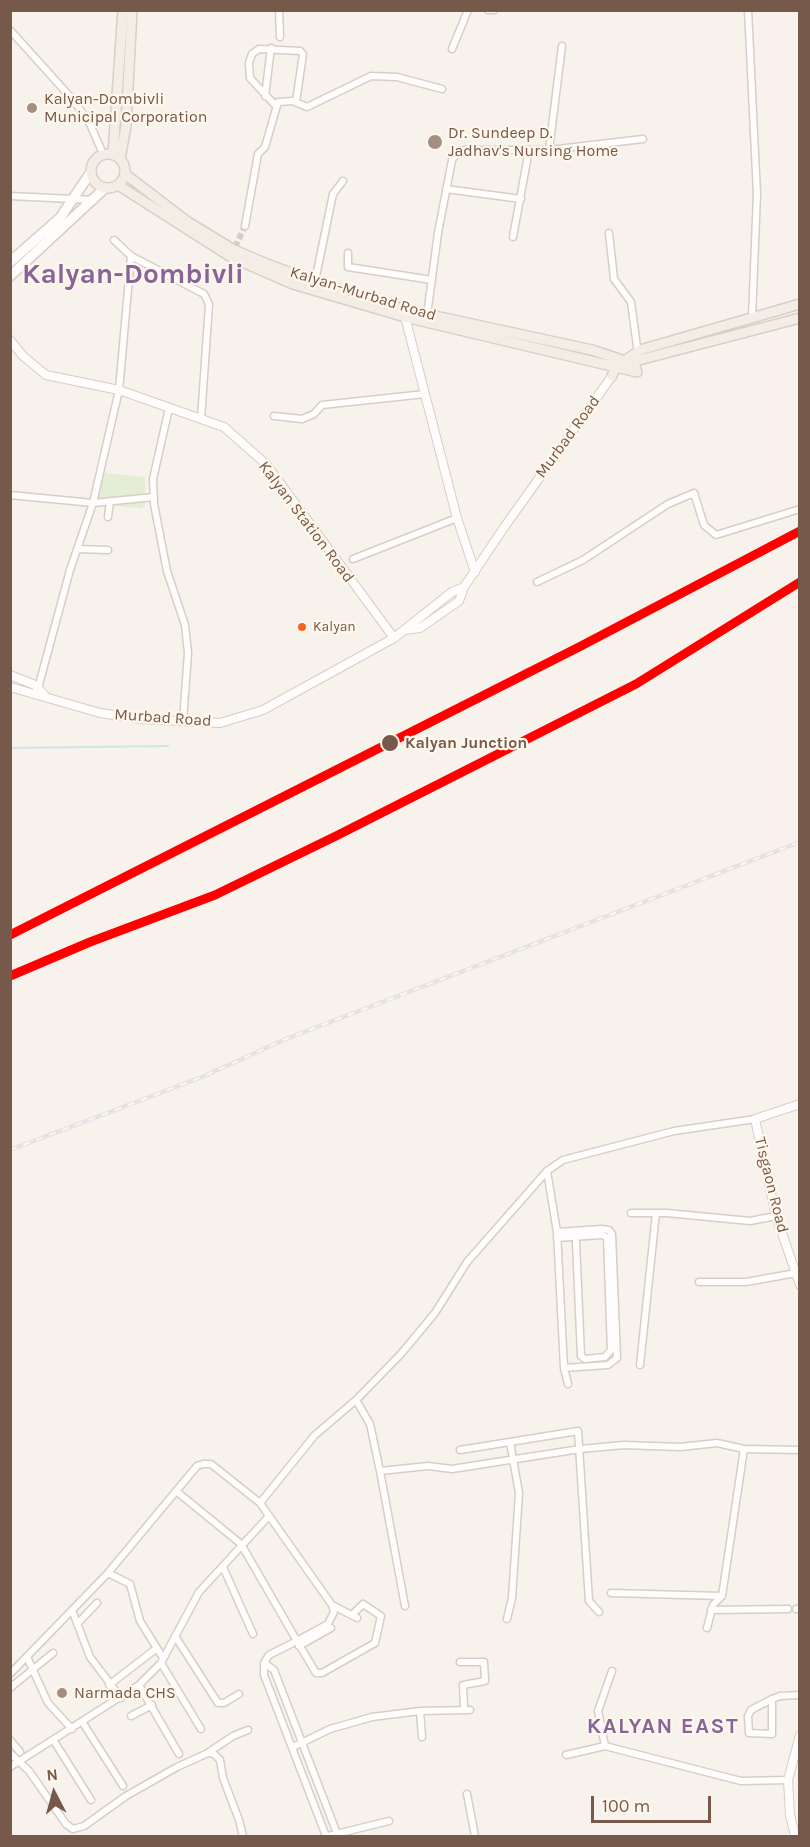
<!DOCTYPE html>
<style>
body{margin:0}
#map{position:relative;width:810px;height:1847px;overflow:hidden;background:#f7f2eb;font-family:Karla,sans-serif}
canvas{display:block}
.frame{position:absolute;inset:0;border:12px solid #76594a;pointer-events:none}
.north{position:absolute;left:24px;top:1763px;width:60px;height:60px;-webkit-text-stroke:4px #fff7ec;paint-order:stroke;rotate:354deg;font-size:16px;font-weight:700;line-height:24px;text-align:center;color:#76594a}
.north::after{content:'';display:block;margin:auto;width:21px;height:27px;background:#76594a;clip-path:polygon(50% 0,100% 100%,50% 72%,0 100%)}
.scale{position:absolute;left:591px;top:1796px;width:120px;height:27px;box-sizing:border-box;border:3px solid #76594a;border-top:0;padding-left:8px;font-size:18px;line-height:21px;white-space:nowrap;color:#76594a;-webkit-text-stroke:4px #fff7ec;paint-order:stroke}
</style>
<div id="map">
<canvas width="810" height="1847"></canvas>
<div class="frame"></div>
<div class="north">N</div>
<div class="scale">100 m</div>
</div>
<script>
const g = document.querySelector('canvas').getContext('2d');
g.lineJoin = 'round';
function fillPath(path, color) {
  g.fillStyle = color;
  g.fill(path, 'evenodd');
}
function toPath(rows) {
  const path = new Path2D();
  for (const r of rows) {
    if (r.length === 3) {
      path.moveTo(r[0] + r[2], r[1]);
      path.arc(r[0], r[1], r[2], 0, 2 * Math.PI);
      continue;
    }
    path.moveTo(r[0], r[1]);
    for (let i = 2; i < r.length; i += 2) path.lineTo(r[i], r[i + 1]);
  }
  return path;
}
function strokePath(path, color, width, dash) {
  g.strokeStyle = color;
  g.lineWidth = width;
  g.lineCap = dash ? 'butt' : 'round';
  g.setLineDash(dash || []);
  g.stroke(path);
}
function write(font, color, halo, rows, align = 'center') {
  g.font = font + ' Karla,sans-serif';
  g.lineWidth = 4.5;
  g.setLineDash([]);
  g.textBaseline = 'middle';
  g.strokeStyle = halo;
  g.fillStyle = color;
  for (const [text, x, y, turn = 0] of rows) {
    g.save();
    g.translate(x, y);
    g.rotate((+turn || 0) * Math.PI / 180);
    g.textAlign = isNaN(turn) ? turn : align;
    if (halo) g.strokeText(text, 0, 0);
    g.fillText(text, 0, 0);
    g.restore();
  }
}
fillPath(toPath([
 [104,473,145,477,145,504,142,508,97,505]
]), '#e4eed5');
strokePath(toPath([
 [10,748,168,746]
]), '#cce6e8', 2);
strokePath(toPath([
 [235,247,245,226]
]), '#d7ccc3', 6, [6, 3]);
const minor = toPath([
 [279,10,280,37],
 [488,10,494,10],
 [748,10,757,194,752,318],
 [10,30,74,101,90,124,103,154],
 [452,49,468,10],
 [265,96,271,48],
 [276,106,250,78,249,63,252,54,259,49,300,51,303,54,296,102],
 [549,150,562,46],
 [446,189,521,199],
 [10,196,94,200],
 [245,226,258,154,265,147,278,102,293,101,307,107,371,76,397,77,442,89],
 [609,233,614,279,631,302,638,354],
 [513,237,529,150],
 [114,240,131,256,204,294,209,304,201,419],
 [348,253,348,267,432,280],
 [314,286,333,194,343,181],
 [427,315,438,233,452,160,456,154,464,150,549,150,643,139],
 [169,408,153,479,154,504,167,571,185,625,188,653,183,721],
 [274,416,302,419,314,414,322,405,425,394],
 [10,495,93,503,154,497],
 [108,517,110,501],
 [77,549,108,550],
 [353,559,457,518],
 [537,582,583,560,668,504,694,493,704,525,716,535,800,509],
 [37,692,70,570,93,503,119,390,131,256],
 [547,1171,557,1232,564,1368,568,1384],
 [631,1213,667,1213,750,1221,776,1216],
 [557,1232,602,1229,609,1230,612,1234,617,1358,608,1365,564,1368],
 [557,1238,602,1235,607,1237,611,1350,605,1357,585,1359,581,1356,576,1242],
 [699,1282,746,1282,796,1273],
 [640,1365,656,1213],
 [356,1400,370,1424,380,1471,428,1466,452,1469,580,1449,624,1445,680,1447,717,1443,744,1449,800,1450],
 [460,1450,578,1431,589,1601,599,1612],
 [380,1471,405,1606],
 [176,1491,241,1544,297,1641,269,1655,264,1663,264,1675,326,1836],
 [260,1503,315,1435,356,1400,400,1355,435,1313,467,1262,547,1171,563,1160,674,1131,755,1119],
 [223,1567,253,1634],
 [108,1573,130,1584,140,1621,163,1658],
 [611,1593,722,1596],
 [332,1605,357,1618],
 [796,1609,800,1609],
 [72,1610,90,1657,121,1698],
 [711,1610,788,1609],
 [507,1619,512,1598,519,1493,510,1442],
 [77,1624,97,1603],
 [707,1628,713,1605,722,1596,744,1449],
 [175,1636,218,1703,224,1703,239,1694],
 [299,1646,331,1628],
 [27,1657,48,1703,72,1729],
 [460,1662,484,1662,485,1681,463,1685,464,1710],
 [161,1663,201,1729],
 [264,1663,274,1670,338,1836],
 [612,1671,598,1711,605,1746,741,1781,788,1780],
 [10,1674,108,1573,197,1466,203,1464,211,1464,260,1503,332,1605,334,1612,328,1624,297,1641,316,1673,322,1673,375,1643,381,1616,363,1604,352,1615],
 [109,1685,157,1648],
 [139,1685,179,1754],
 [10,1688,53,1653],
 [772,1699,772,1734,749,1733,748,1716,751,1710,772,1699,780,1696,800,1695],
 [420,1711,422,1737],
 [131,1716,152,1705],
 [83,1723,123,1786],
 [10,1740,20,1752],
 [54,1741,91,1800],
 [293,1747,330,1729,372,1717,420,1711,470,1710],
 [209,1752,233,1736,248,1730],
 [10,1753,29,1771,66,1824,73,1829,84,1826,126,1796,177,1767,208,1753,214,1754,220,1760,223,1778,239,1820,243,1836],
 [566,1755,605,1746],
 [10,1767,139,1685,161,1663,199,1592,269,1516],
 [467,1794,475,1836],
 [328,1836,389,1821]
]);
const tertiary = toPath([
 [404,313,457,518,475,572],
 [10,340,23,356,46,375,119,390,224,427,266,464,394,638],
 [404,630,420,628,459,601,464,587,505,526,612,376],
 [10,675,35,685,45,696],
 [10,687,100,713,141,719,220,723,263,710,394,638,452,592,464,587],
 [800,1104,755,1119,776,1216,800,1285],
 [795,1836,790,1815,788,1780,800,1735]
]);
const secondary = toPath([
 [10,262,60,218,91,172],
 [10,276,105,188]
]);
const primary = toPath([
 [108,171,17],
 [113,154,123,10],
 [120,159,126,126,132,10],
 [125,174,188,222,234,250,262,262,315,282,403,309,592,350,634,364,637,372],
 [118,185,231,257,293,284,405,317,637,372],
 [630,367,639,360,800,318],
 [612,376,615,368,640,350,800,304]
]);
strokePath(minor, '#d6cec8', 9);
strokePath(tertiary, '#d6cec8', 10);
strokePath(secondary, '#d7cec7', 12);
strokePath(primary, '#d8cfc9', 12);
strokePath(minor, '#fefdfc', 6);
strokePath(tertiary, '#fefdfc', 8);
strokePath(secondary, '#fefdfc', 9);
strokePath(primary, '#f3ede5', 9);
const rail = toPath([
 [10,1150,202,1077,286,1039,800,842]
]);
strokePath(rail, '#e4e2e5', 4.5);
strokePath(rail, '#fff7ec', 2, [7]);
strokePath(toPath([
 [10,935,581,646,800,531],
 [10,976,90,942,215,895,338,835,636,684,800,582]
]), '#f00', 9);
for (const [x, y, r, color] of [
 [32,108,6,"#a38f82"],
 [435,142,8,"#a38f82"],
 [302,627,5,"#f26522"],
 [390,743,9,"#76594a"],
 [62,1693,6,"#a38f82"]
]) {
  const dot = new Path2D();
  dot.arc(x, y, r, 0, 2 * Math.PI);
  g.fillStyle = color;
  g.fill(dot);
  strokePath(dot, '#fff7ec', 2);
}
write('14px', '#76594a', '#fff7ec', [
 ["Kalyan",313,627]
], 'left');
write('16px', '#76594a', '#fff7ec', [
 ["Kalyan-Dombivli",44,99],
 ["Municipal Corporation",44,117],
 ["Dr. Sundeep D.",448,133],
 ["Jadhav's Nursing Home",448,151],
 ["Narmada CHS",74,1693]
], 'left');
write('16px', '#76594a', '#fff7ec', [
 ["Kalyan-Murbad Road",363,294,17],
 ["Murbad Road",568,437,-54],
 ["Kalyan Station Road",306,522,53],
 ["Murbad Road",163,718,4],
 ["Tisgaon Road",771,1185,76]
]);
write('bold 16px', '#76594a', '#fff7ec', [
 ["Kalyan Junction",405,743]
], 'left');
g.letterSpacing = '1.5px';
write('bold 22px', '#87659a', '#fff7ec', [
 ["KALYAN EAST",663,1727]
]);
g.letterSpacing = '0px';
write('bold 28px', '#87659a', '#fff7ec', [
 ["Kalyan-Dombivli",133,275]
]);
</script>
